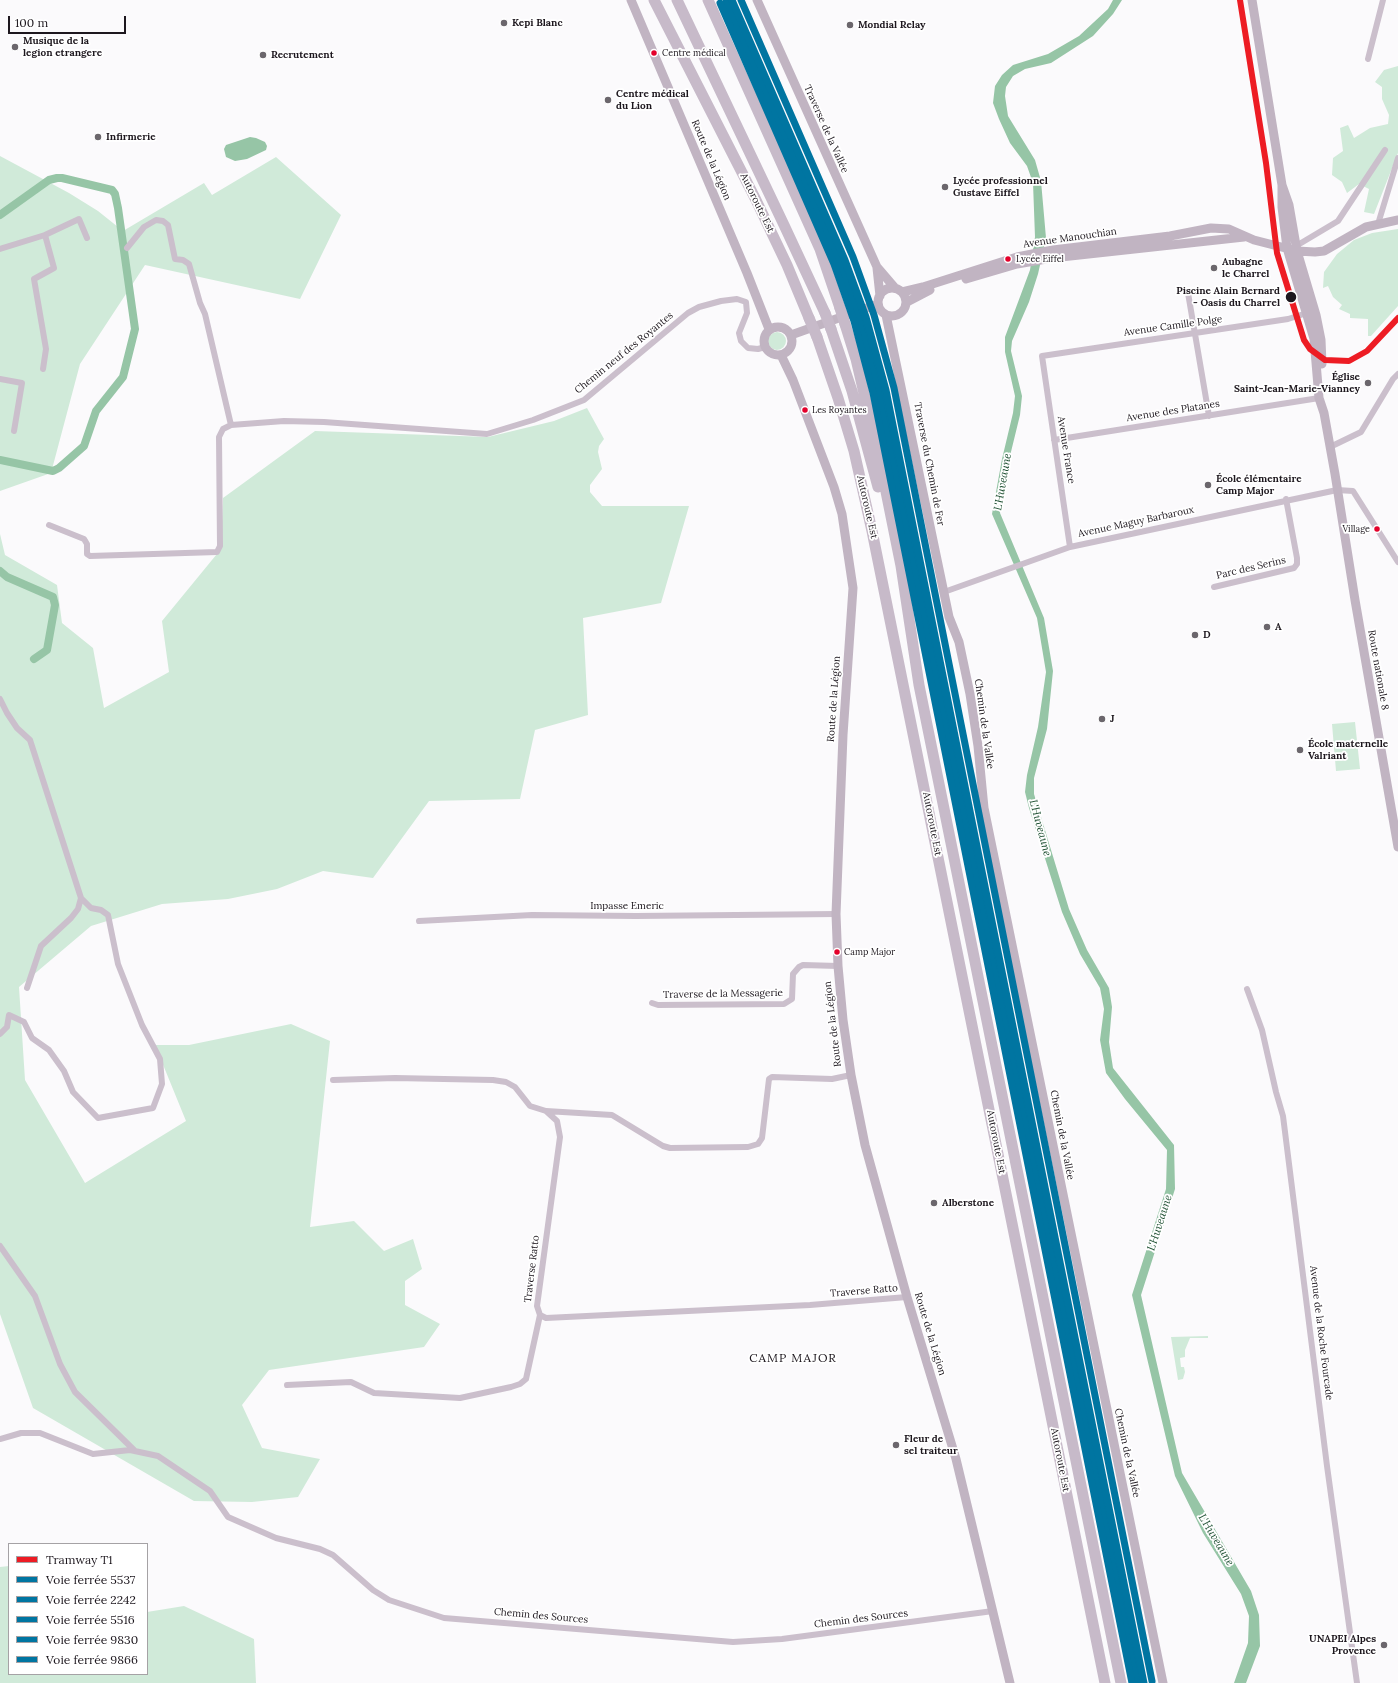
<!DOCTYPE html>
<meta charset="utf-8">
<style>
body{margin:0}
#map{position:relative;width:1398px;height:1683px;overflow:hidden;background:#fbfafc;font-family:Lora,serif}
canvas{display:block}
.legend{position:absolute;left:8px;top:1543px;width:140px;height:132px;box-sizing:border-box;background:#fff;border:1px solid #a5a2a5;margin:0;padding:5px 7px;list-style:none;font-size:12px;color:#1d171e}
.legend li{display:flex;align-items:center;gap:8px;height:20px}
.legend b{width:20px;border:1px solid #a5a2a5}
.scale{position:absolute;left:8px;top:16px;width:118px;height:18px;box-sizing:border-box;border:2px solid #1d171e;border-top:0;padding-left:5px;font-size:12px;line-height:14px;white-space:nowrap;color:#1d171e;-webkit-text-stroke:3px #fff;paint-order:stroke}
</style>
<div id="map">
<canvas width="1398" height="1683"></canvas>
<ul class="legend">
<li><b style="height:5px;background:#ed1c24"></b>Tramway T1</li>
<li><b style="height:5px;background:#0075a1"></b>Voie ferrée 5537</li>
<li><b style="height:5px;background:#0075a1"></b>Voie ferrée 2242</li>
<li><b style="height:5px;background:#0075a1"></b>Voie ferrée 5516</li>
<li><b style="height:5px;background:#0075a1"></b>Voie ferrée 9830</li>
<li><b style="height:5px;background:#0075a1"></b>Voie ferrée 9866</li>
</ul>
<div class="scale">100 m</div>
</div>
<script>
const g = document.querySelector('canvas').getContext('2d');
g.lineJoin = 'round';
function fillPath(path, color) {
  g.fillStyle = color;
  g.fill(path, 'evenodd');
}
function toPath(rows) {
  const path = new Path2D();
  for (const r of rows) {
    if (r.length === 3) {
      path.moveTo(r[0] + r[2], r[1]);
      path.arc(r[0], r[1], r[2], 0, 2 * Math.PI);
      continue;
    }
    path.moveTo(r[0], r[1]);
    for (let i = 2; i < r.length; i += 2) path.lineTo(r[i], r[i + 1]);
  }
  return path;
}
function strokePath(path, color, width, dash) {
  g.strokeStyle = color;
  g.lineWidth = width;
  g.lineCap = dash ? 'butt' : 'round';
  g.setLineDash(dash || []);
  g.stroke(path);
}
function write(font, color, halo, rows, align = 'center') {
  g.font = font + ' Lora,serif';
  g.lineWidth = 3.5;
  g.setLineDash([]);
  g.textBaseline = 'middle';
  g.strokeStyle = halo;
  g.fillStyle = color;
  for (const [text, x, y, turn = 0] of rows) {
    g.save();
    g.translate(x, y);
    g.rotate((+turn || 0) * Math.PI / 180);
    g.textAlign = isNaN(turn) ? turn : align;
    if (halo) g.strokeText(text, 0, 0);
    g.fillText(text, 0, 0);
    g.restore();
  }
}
fillPath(toPath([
 [1398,66,1398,153,1374,214,1364,212,1369,189,1359,184,1347,193,1342,182,1332,175,1333,158,1343,151,1340,128,1348,125,1354,138,1370,128,1388,124,1389,115,1382,99,1382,87,1375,82,1384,70],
 [0,156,69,193,98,211,123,231,204,183,212,195,276,157,341,215,300,299,145,265,80,364,51,473,0,491],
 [1398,229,1398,306,1371,336,1368,336,1368,319,1350,318,1350,314,1339,309,1342,305,1333,297,1328,286,1323,288,1324,272,1337,254,1354,240,1372,233],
 [777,341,9],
 [587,408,604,439,599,446,598,452,602,469,590,485,590,492,602,506,689,506,661,603,583,618,588,715,535,730,520,799,429,801,373,878,323,871,277,889,228,899,162,904,91,926,19,987,25,1080,85,1183,186,1121,155,1045,189,1045,291,1024,330,1041,310,1227,354,1221,384,1251,413,1239,422,1269,405,1281,405,1305,440,1324,424,1347,269,1370,242,1405,262,1448,320,1459,298,1497,252,1502,194,1501,33,1408,0,1314,0,534,5,555,57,585,62,623,93,648,104,708,169,672,162,621,221,549,223,498,315,431,488,437,554,421],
 [1355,722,1360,769,1336,771,1332,724],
 [1208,1336,1208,1338,1190,1338,1185,1350,1185,1357,1180,1358,1181,1367,1184,1367,1185,1372,1183,1379,1178,1380,1171,1337],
 [9,1566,9,1674,147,1674,147,1612,184,1606,254,1639,256,1683,0,1683,0,1567]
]), '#d0ead9');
fillPath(toPath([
 [1113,0,1122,0,1113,14,1093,36,1051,63,1025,69,1013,76,1006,87,1005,96,1008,116,1035,160,1041,181,1046,238,1038,274,1029,302,1012,341,1011,351,1022,396,1020,415,1009,460,1000,513,1044,618,1053,671,1047,729,1034,778,1034,794,1069,909,1087,950,1109,988,1112,1007,1109,1042,1113,1068,1174,1145,1175,1189,1141,1295,1182,1473,1251,1591,1259,1615,1260,1646,1246,1683,1234,1683,1248,1643,1249,1616,1241,1594,1203,1533,1175,1476,1132,1295,1166,1189,1167,1150,1125,1099,1106,1073,1100,1040,1104,1009,1100,988,1080,954,1062,912,1029,808,1025,792,1027,775,1038,727,1046,672,1037,618,992,514,1002,459,1013,413,1015,396,1005,352,1005,337,1030,270,1035,237,1033,183,1027,166,1010,143,999,119,993,103,995,86,1002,75,1013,65,1048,54,1079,36,1108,9],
 [250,137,256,138,265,142,267,146,266,150,247,159,235,161,226,157,224,149,226,145]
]), '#96c5a6');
strokePath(toPath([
 [0,215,49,180,57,178,62,178,112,190,115,194,118,208,135,329,123,377,96,411,84,446,59,468,53,471,0,460],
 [0,571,7,577,53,597,55,605,47,650,34,659]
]), '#96c5a6', 8);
strokePath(toPath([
 [1368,59,1383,0],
 [1378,224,1398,158],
 [45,235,79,219,87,238],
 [1296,246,1338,221,1385,150],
 [127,248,144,227,156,220,163,221,168,225,175,259,183,260,189,264,200,303,205,314,231,425],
 [0,249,45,235,54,268,34,279,46,349,43,369],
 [1188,293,1209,416],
 [0,379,22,383,14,431],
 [1054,440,1319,398],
 [1330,447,1361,432,1393,379,1398,374],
 [49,525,84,539,87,544,87,554,90,556,217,552,220,546,219,437,223,429,231,425,284,421,324,422,487,434,533,420,584,400,688,313,699,307,721,301,737,299,746,302,747,313,739,333,741,341,748,348,758,349,765,347],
 [1070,547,1042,356,1288,319,1307,313],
 [1214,587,1294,568,1297,564,1297,558,1286,499],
 [944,592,1070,547,1337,490,1353,491,1398,562],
 [0,699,7,713,17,728,30,740,81,898,91,908,101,910,108,915,118,964,142,1025,160,1059,162,1084,153,1108,98,1118,73,1092,64,1071,49,1050,32,1038,24,1022,9,1015,7,1027,0,1034],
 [419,921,532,915,636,916,836,914],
 [27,988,41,946,71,918,78,909,81,898],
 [1247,989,1262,1030,1276,1092,1283,1116,1327,1466,1357,1683],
 [652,1003,658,1005,784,1004,792,999,793,974,799,967,803,965,838,966],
 [333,1080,395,1078,493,1080,506,1082,515,1087,530,1106,546,1111,557,1121,560,1137,537,1306,540,1315,546,1318,810,1305,907,1297],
 [546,1111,612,1115,663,1146,670,1148,748,1147,758,1144,762,1138,769,1079,772,1077,832,1079,851,1075],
 [0,1246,35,1296,60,1364,75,1392,135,1451],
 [287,1385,351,1382,374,1393,460,1398,511,1387,520,1384,526,1379,540,1315],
 [0,1439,21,1433,40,1433,93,1454,130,1450,158,1456,210,1491,228,1517,276,1538,320,1549,333,1555,373,1590,389,1600,444,1618,733,1642,782,1639,993,1611]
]), '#cbbfcc', 6);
strokePath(toPath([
 [631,0,747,273,769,329],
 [757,0,877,267,895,288],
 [1252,0,1282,185,1289,205,1297,251,1316,315,1321,340,1322,364],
 [1282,185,1282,207,1287,248,1314,339,1319,398,1324,413,1335,474,1355,600,1398,847],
 [877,268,880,296],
 [966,279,1017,264,1052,258,1244,237],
 [892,302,14],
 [902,292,923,287,1017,257,1053,250,1170,236,1211,228,1229,229,1254,240,1297,251,1315,252,1324,251,1366,227,1398,220],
 [907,302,930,290],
 [886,315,949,617,959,642,970,694,978,746,984,808,1163,1683],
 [778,341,14],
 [791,335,878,304],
 [781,355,793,380,834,487,842,514,853,588,843,735,836,914,838,966,843,1020,851,1075,865,1145,907,1297,956,1459,1010,1683]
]), '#c1b4c2', 9);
strokePath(toPath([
 [654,0,756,200,787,265,809,318],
 [677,0,784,225,825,313],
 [708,0,820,249,840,308],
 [845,324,856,359,879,457,901,566,919,685,1121,1683],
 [831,329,852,391,878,487],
 [817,337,838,398,854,451,872,531,1105,1683]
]), '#c7bac9', 11);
strokePath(toPath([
 [840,308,845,324],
 [825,313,831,329],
 [809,318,817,337]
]), '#c7bac9', 11);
strokePath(toPath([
 [727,0,841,261,862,319,881,391,1140,1683]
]), '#0075a1', 7);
strokePath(toPath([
 [732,0,845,260,866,317,886,390,1144,1683]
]), '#0075a1', 7);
strokePath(toPath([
 [725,3,838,263,858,319,878,392,1136,1683]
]), '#0075a1', 7);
strokePath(toPath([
 [720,3,834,264,854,321,873,393,1132,1683]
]), '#0075a1', 7);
strokePath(toPath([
 [741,0,853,257,874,315,894,388,1152,1681]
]), '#0075a1', 7);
strokePath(toPath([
 [1240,0,1266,163,1277,253,1304,340,1310,349,1325,360,1349,361,1367,351,1398,318]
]), '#ed1c24', 6);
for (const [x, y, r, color] of [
 [504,23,4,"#6b666c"],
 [850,25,4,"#6b666c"],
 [15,47,4,"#6b666c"],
 [654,53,3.5,"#e4002b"],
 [263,55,4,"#6b666c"],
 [608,100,4,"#6b666c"],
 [98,137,4,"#6b666c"],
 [945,187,4,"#6b666c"],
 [1008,259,3.5,"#e4002b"],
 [1214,268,4,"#6b666c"],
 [1291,297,6,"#1d171e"],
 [1368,383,4,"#6b666c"],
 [805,410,3.5,"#e4002b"],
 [1208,485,4,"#6b666c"],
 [1377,529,3.5,"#e4002b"],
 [1267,627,4,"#6b666c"],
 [1195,635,4,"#6b666c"],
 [1102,719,4,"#6b666c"],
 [1300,750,4,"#6b666c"],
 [837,952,3.5,"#e4002b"],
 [934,1203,4,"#6b666c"],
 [896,1445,4,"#6b666c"],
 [1384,1645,4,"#6b666c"]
]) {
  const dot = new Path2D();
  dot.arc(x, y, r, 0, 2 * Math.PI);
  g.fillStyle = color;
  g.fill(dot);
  strokePath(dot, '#fff', 1.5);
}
write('9px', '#1d171e', '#fff', [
 ["Centre médical",662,53],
 ["Lycée Eiffel",1016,259],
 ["Les Royantes",812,410],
 ["Village",1370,529,"right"],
 ["Camp Major",844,952]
], 'left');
write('bold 10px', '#1d171e', '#fff', [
 ["Kepi Blanc",512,23],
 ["Mondial Relay",858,25],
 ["Musique de la",23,41],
 ["legion etrangere",23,53],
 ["Recrutement",271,55],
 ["Centre médical",616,94],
 ["du Lion",616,106],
 ["Infirmerie",106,137],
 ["Lycée professionnel",953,181],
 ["Gustave Eiffel",953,193],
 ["Aubagne",1222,262],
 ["le Charrel",1222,274],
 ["Église",1360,377,"right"],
 ["Saint-Jean-Marie-Vianney",1360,389,"right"],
 ["École élémentaire",1216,479],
 ["Camp Major",1216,491],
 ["A",1275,627],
 ["D",1203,635],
 ["J",1110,719],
 ["École maternelle",1308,744],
 ["Valriant",1308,756],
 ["Alberstone",942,1203],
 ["Fleur de",904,1439],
 ["sel traiteur",904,1451],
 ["UNAPEI Alpes",1376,1639,"right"],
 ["Provence",1376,1651,"right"]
], 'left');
write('10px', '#1d171e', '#fff', [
 ["Traverse de la Vallée",826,129,66],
 ["Route de la Légion",711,160,67],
 ["Autoroute Est",757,203,64],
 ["Avenue Manouchian",1070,238,-8],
 ["Avenue Camille Polge",1173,326,-8],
 ["Chemin neuf des Royantes",624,353,-39],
 ["Avenue des Platanes",1173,411,-9],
 ["Avenue France",1066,450,81],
 ["Traverse du Chemin de Fer",929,464,79],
 ["Autoroute Est",867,507,77],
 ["Avenue Maguy Barbaroux",1136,522,-12],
 ["Parc des Serins",1251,568,-13],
 ["Route nationale 8",1378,670,80],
 ["Route de la Légion",834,699,-86],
 ["Chemin de la Vallée",984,724,82],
 ["Autoroute Est",932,824,79],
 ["Impasse Emeric",627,906],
 ["Traverse de la Messagerie",723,994,-1],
 ["Route de la Légion",833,1024,-97],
 ["Chemin de la Vallée",1062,1135,79],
 ["Autoroute Est",996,1142,79],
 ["Traverse Ratto",532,1269,-83],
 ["Traverse Ratto",864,1291,-5],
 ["Avenue de la Roche Fourcade",1321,1333,83],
 ["Route de la Légion",930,1334,73],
 ["Chemin de la Vallée",1127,1453,78],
 ["Autoroute Est",1060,1460,79],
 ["Chemin des Sources",541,1616,5],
 ["Chemin des Sources",861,1619,-7]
]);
write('bold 10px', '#1d171e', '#fff', [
 ["Piscine Alain Bernard",1280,291],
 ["- Oasis du Charrel",1280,303]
], 'right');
write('italic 11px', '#1f5133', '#fff', [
 ["L'Huveaune",1003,482,-80],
 ["L'Huveaune",1040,828,75],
 ["L'Huveaune",1160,1223,-72],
 ["L'Huveaune",1216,1540,59]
]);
g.letterSpacing = '1px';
write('12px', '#1d171e', '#fff', [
 ["CAMP MAJOR",793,1359]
]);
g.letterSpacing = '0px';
</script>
